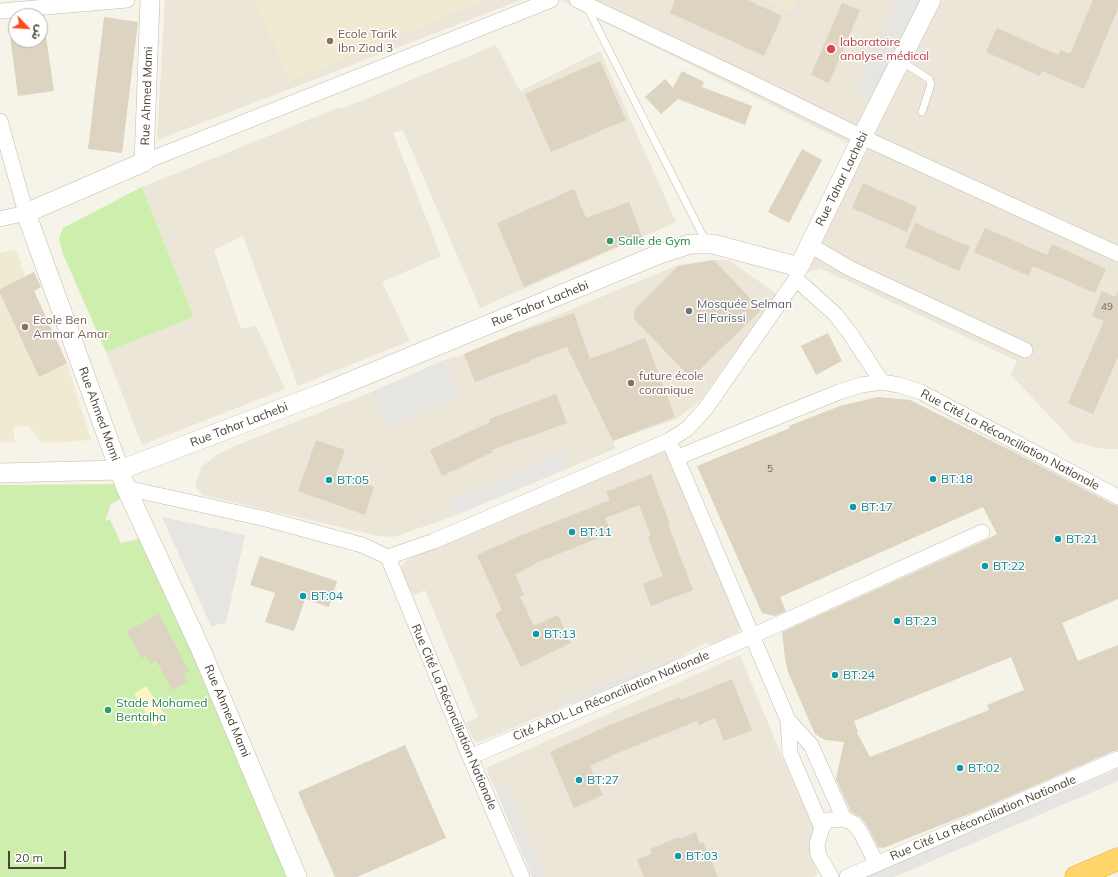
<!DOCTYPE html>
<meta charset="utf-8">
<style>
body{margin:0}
#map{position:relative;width:1118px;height:877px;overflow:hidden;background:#f6f3e9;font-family:Mulish,"Noto Sans Arabic",sans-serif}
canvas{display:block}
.north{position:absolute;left:8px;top:8px;width:40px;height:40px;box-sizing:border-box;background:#fff;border:1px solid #b7b4af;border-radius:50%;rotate:115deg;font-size:11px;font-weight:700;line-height:16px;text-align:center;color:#4b4436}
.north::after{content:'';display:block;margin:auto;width:14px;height:18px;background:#ff4718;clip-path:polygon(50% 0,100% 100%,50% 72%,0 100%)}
.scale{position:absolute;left:8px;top:851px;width:58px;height:18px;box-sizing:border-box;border:2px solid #4b4436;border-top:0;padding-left:5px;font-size:12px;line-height:14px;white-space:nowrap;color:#4b4436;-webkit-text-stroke:3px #fff;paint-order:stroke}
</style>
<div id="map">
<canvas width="1118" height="877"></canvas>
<div class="north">ش</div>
<div class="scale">20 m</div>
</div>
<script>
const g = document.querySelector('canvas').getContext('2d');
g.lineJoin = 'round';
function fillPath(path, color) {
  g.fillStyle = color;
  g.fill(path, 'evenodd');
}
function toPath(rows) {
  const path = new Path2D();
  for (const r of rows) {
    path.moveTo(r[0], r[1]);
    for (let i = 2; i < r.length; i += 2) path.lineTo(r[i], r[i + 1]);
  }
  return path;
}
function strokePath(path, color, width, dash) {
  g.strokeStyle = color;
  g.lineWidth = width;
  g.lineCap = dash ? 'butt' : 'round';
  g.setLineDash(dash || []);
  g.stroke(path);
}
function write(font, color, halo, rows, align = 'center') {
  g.font = font + ' Mulish,sans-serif';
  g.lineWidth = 3;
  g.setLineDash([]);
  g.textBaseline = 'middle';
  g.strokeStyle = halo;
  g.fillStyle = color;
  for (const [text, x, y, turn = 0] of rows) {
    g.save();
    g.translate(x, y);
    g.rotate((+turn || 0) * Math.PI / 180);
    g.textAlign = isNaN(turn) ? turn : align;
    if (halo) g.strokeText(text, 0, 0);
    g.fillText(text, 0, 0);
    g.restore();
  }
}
fillPath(toPath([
 [165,0,521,0,157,140],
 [560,0,1118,0,1118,449,1104,449,1074,442,1011,375,1017,361,820,268,806,273,862,150],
 [496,45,520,91,600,51,676,222,480,308,403,130,393,133,441,256,382,282,410,341,298,386,243,236,214,250,241,329,256,326,285,389,142,445,106,352,194,317,142,187,340,107,341,109],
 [714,260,729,260,777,294,700,401,676,419,613,441,616,448,569,468,563,453,448,501,454,516,394,537,378,536,203,495,195,486,201,467,220,453,242,443,372,392,388,428,459,397,444,360,459,356,678,265],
 [665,450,739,621,739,632,713,645,705,643,652,673,647,666,563,701,565,706,484,740,476,742,472,737,466,723,478,717,425,590,414,595,403,579,401,568,405,561,445,542],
 [740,655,777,745,813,826,813,834,810,856,816,868,817,874,814,877,544,877,507,785,495,788,490,779,486,768]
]), '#ebe6d7');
fillPath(toPath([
 [254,0,485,0,290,81],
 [767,0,796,0,791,12],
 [16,249,25,277,34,273,41,287,34,291,67,363,91,440,48,443,40,441,29,426,13,427,15,443,0,442,0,253]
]), '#f1ead2');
fillPath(toPath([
 [142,187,194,317,106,352,63,254,59,239,63,228],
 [120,484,126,496,111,504,105,521,110,519,121,543,143,538,287,877,0,877,0,485]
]), '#ceeeae');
fillPath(toPath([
 [146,686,167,718,154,726,134,694]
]), '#fdf4c2');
fillPath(toPath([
 [897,0,923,0,875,99,854,89],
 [444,360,459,397,388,428,372,392],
 [563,453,569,468,454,516,448,501],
 [162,517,245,535,226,623,211,626],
 [647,666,652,673,565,706,563,701],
 [1118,769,1118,781,894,877,862,877],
 [507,785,544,877,532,877,495,788]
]), '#e7e5e1');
fillPath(toPath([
 [675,0,748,0,782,16,764,56,670,13],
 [1093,0,1118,0,1118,9,1084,89,1042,71,1040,76,986,52,997,28,1058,55,1061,50,1070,54],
 [842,3,860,10,829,83,811,75],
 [104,17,138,22,122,153,88,149],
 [45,30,54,91,18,96,10,36,16,35,16,40,40,40,40,31],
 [600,61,626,120,551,152,525,94],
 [682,71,704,82,702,87,752,106,745,125,678,99,661,114,645,97,665,79,673,88],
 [802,149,822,160,789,223,768,212],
 [863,183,917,207,907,232,852,208],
 [574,189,586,218,629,202,642,237,602,253,524,287,497,223],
 [915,223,970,247,959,271,905,247],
 [985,228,1047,255,1052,244,1106,269,1095,293,1033,266,1029,276,974,252],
 [714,260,761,310,691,378,633,318,636,308,678,266],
 [34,272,41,287,34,291,67,363,39,377,0,293,0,289],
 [1102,291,1115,297,1118,291,1118,357,1093,414,1068,403,1104,321,1092,316],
 [574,313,590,359,645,338,675,417,613,441,567,347,530,360,531,361,475,382,464,354,519,331,520,332],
 [828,333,842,361,816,375,801,346],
 [556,394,567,423,492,450,493,452,442,476,430,450,490,422,489,419],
 [878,397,910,400,1010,450,1114,505,1118,506,1118,599,1062,623,1078,661,1118,645,1118,750,1114,751,974,812,883,848,878,847,868,827,860,817,851,812,836,779,844,742,825,740,815,734,788,672,785,658,782,632,986,540,997,534,983,507,780,597,786,611,775,616,762,613,697,466,790,428,789,426,840,406],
 [1011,657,1024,690,987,705,989,710,870,757,857,733,858,732,854,721],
 [316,440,345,450,336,474,374,487,365,515,298,491],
 [651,474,670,524,668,524,693,590,651,606,643,584,663,576,648,537,651,536,639,505,605,518,611,533,536,563,536,564,515,574,524,595,520,597,534,626,558,615,571,643,521,667,495,614,502,610,477,555,522,535,610,500,606,492],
 [260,556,337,581,329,607,305,599,294,631,265,622,275,593,250,585],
 [159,614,189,671,184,674,188,682,172,690,156,660,150,664,146,656,141,658,127,631],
 [732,679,752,730,724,741,715,718,699,725,697,721,610,756,610,757,590,766,603,795,574,808,550,752,610,725,680,697,681,700],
 [405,745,446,838,357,877,335,877,298,792],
 [696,832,700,844,703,842,718,877,644,877,637,860,652,853,650,849,679,837,680,839]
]), '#dcd3c0');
const service = toPath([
 [587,7,706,242],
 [901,61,929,79,931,84,922,112]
]);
const minor = toPath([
 [577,0,746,80,862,137,1118,254],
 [0,11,127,0],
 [0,121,26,213,0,219],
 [144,162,551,0],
 [810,245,849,268,1025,350],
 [796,279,836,315,851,335,882,382],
 [673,450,788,720],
 [676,458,839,392,861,385,882,382,899,385,921,392,1118,497],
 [126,488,266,519,362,545,388,557,434,541,668,441,687,429,706,408,796,279,799,267],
 [388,557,470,757,522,877],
 [470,757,752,636,982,532],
 [822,828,790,753,788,720,811,745,844,819],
 [831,877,818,854,817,844,822,828,828,820,844,819,853,823,860,831,866,843,877,864],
 [847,877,1118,759]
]);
const tertiary = toPath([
 [150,0,144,162,26,213,126,488,201,650,297,877],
 [0,473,120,470,325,392,657,255,690,244,713,244,799,267,862,137,931,0]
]);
const motorway = toPath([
 [1076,877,1118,859]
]);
strokePath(service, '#c3bcab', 8);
strokePath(minor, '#c3bcab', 16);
strokePath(tertiary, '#c3bcab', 20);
strokePath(motorway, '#eeb12b', 23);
strokePath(service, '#fff', 7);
strokePath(minor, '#fff', 15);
strokePath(tertiary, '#fff', 19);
strokePath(motorway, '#ffd66c', 22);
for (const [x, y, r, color] of [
 [330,41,4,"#8d6e63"],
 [831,49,5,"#e0444e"],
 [610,241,4,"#2e9e5b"],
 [689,311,4,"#6b7280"],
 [25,327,4,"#8d6e63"],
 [631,383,4,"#8d6e63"],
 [933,479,4,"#0f9aa8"],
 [329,480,4,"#0f9aa8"],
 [853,507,4,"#0f9aa8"],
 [572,532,4,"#0f9aa8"],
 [1058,539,4,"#0f9aa8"],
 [985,566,4,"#0f9aa8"],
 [303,596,4,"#0f9aa8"],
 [897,621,4,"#0f9aa8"],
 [536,634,4,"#0f9aa8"],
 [835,675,4,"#0f9aa8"],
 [108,710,4,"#2e9e5b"],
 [960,768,4,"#0f9aa8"],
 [579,780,4,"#0f9aa8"],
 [678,856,4,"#0f9aa8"]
]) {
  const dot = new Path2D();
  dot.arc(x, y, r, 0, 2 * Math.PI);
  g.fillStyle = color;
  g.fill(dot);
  strokePath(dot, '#fff', 1.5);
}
write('10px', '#6f6858', null, [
 ["49",1107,307],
 ["5",770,469]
]);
write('12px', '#785e54', '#fff', [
 ["Ecole Tarik",338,34],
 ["Ibn Ziad 3",338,48],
 ["Ecole Ben",33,320],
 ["Ammar Amar",33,334],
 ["future école",639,376],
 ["coranique",639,390]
], 'left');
write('12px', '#be3a42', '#fff', [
 ["laboratoire",840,42],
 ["analyse médical",840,56]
], 'left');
write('12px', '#4b4436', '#fff', [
 ["Rue Ahmed Mami",147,96,-88],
 ["Rue Tahar Lachebi",842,179,-64],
 ["Rue Tahar Lachebi",540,304,-22],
 ["Rue Ahmed Mami",99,414,70],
 ["Rue Tahar Lachebi",239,425,-21],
 ["Rue Cité La Réconciliation Nationale",1010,440,28],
 ["Cité AADL La Réconciliation Nationale",611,696,-23],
 ["Rue Ahmed Mami",227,711,67],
 ["Rue Cité La Réconciliation Nationale",454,717,67],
 ["Rue Cité La Réconciliation Nationale",983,818,-23]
]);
write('12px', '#27864d', '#fff', [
 ["Salle de Gym",618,241],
 ["Stade Mohamed",116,703],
 ["Bentalha",116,717]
], 'left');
write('12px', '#5b616d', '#fff', [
 ["Mosquée Selman",697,304],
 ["El Farissi",697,318]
], 'left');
write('12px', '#0d838f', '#fff', [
 ["BT:18",941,479],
 ["BT:05",337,480],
 ["BT:17",861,507],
 ["BT:11",580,532],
 ["BT:21",1066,539],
 ["BT:22",993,566],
 ["BT:04",311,596],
 ["BT:23",905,621],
 ["BT:13",544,634],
 ["BT:24",843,675],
 ["BT:02",968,768],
 ["BT:27",587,780],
 ["BT:03",686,856]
], 'left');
</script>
